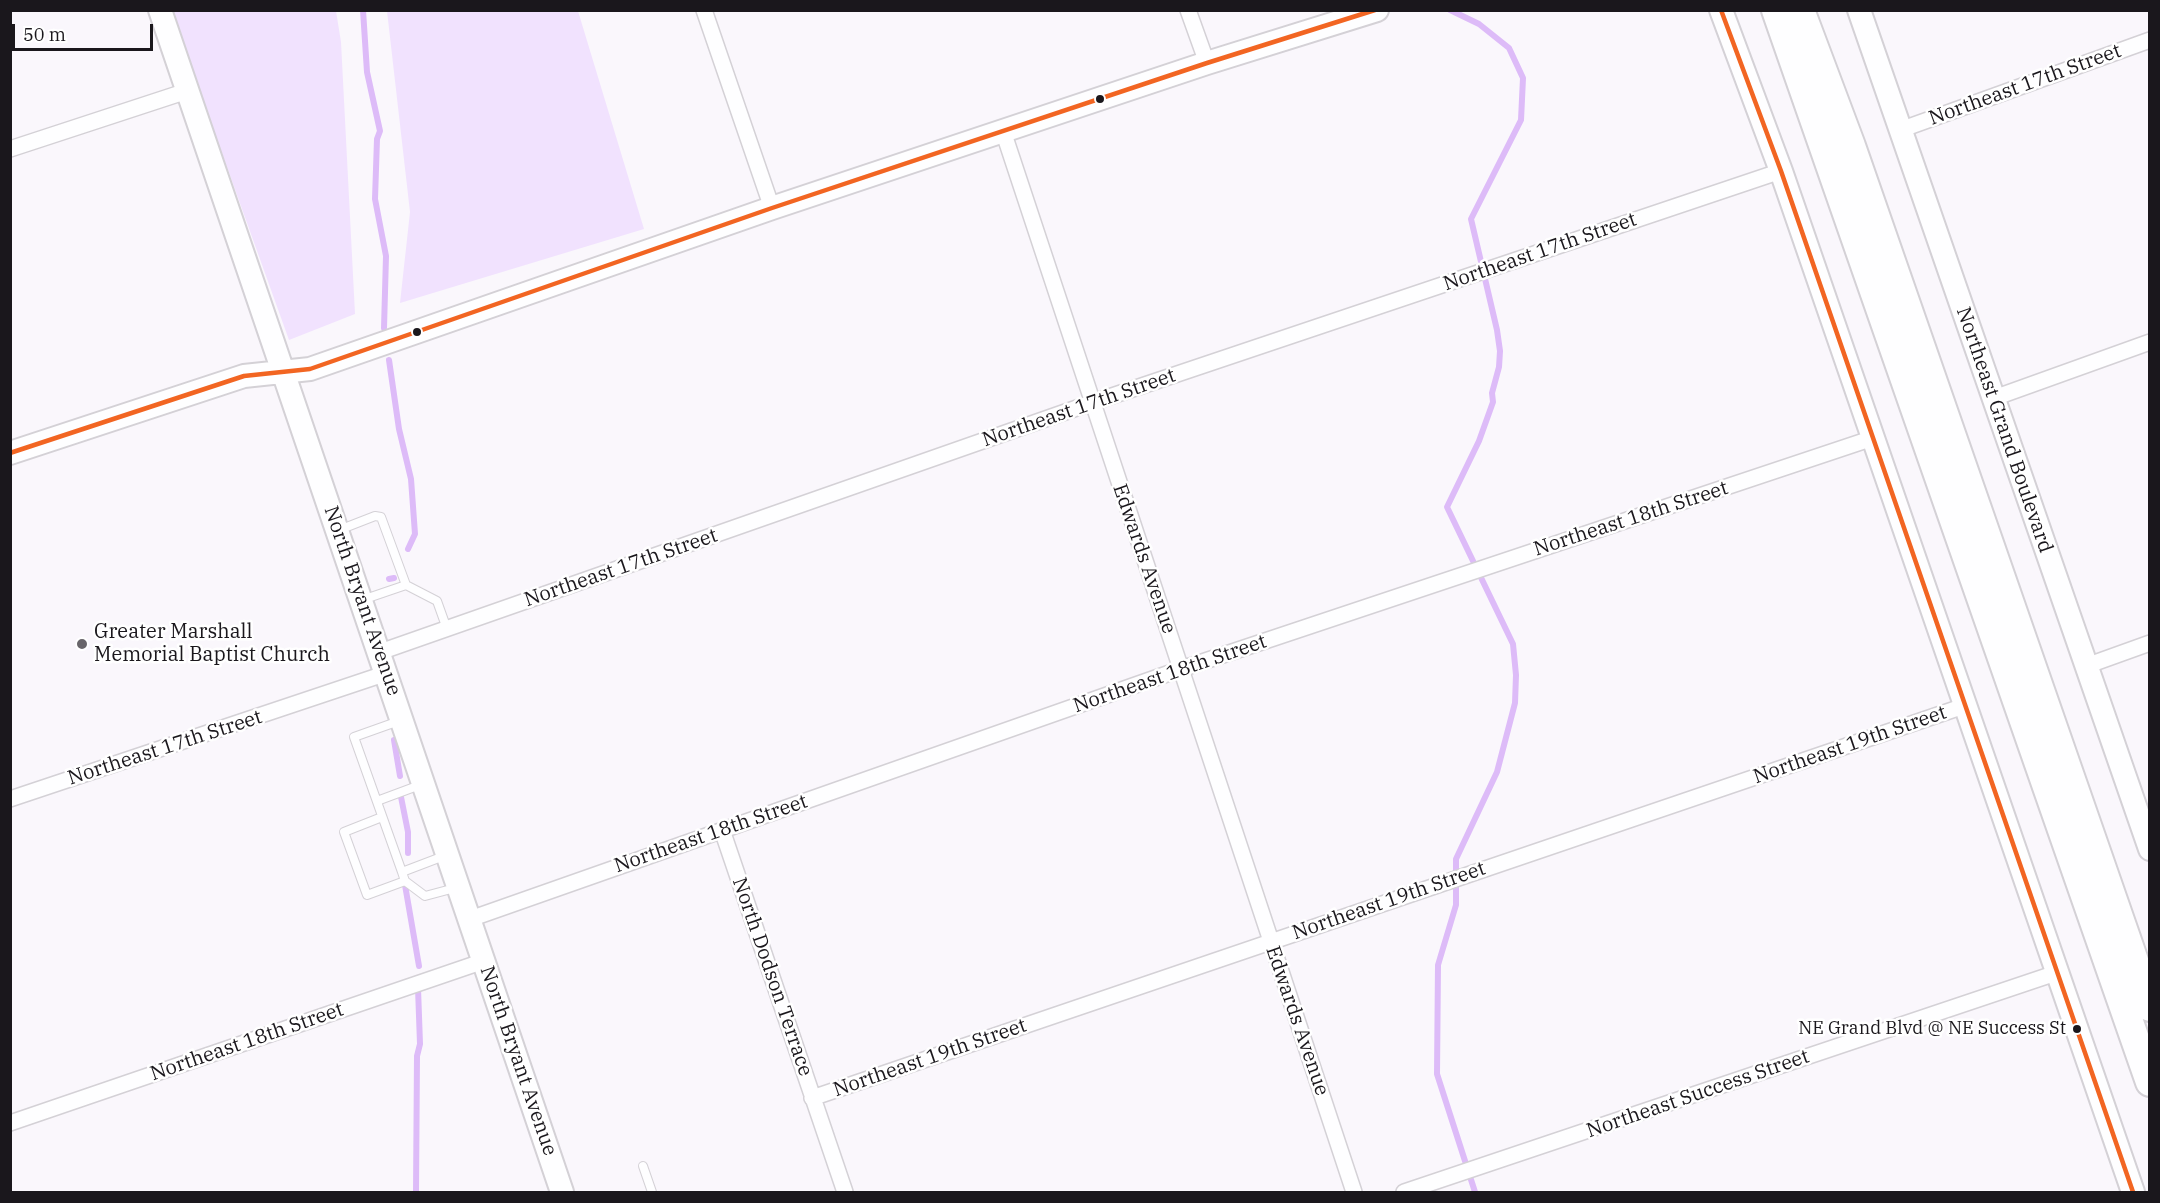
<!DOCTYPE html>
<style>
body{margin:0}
#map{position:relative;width:2160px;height:1203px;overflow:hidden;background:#faf7fc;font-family:"IBM Plex Serif",serif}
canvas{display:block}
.frame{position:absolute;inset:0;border:12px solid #1a171c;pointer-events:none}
.scale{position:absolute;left:12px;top:24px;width:141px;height:27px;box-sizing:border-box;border:3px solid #1a171c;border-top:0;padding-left:8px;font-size:18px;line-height:21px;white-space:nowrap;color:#1a171c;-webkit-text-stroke:4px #fff;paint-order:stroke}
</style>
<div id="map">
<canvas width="2160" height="1203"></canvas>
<div class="frame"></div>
<div class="scale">50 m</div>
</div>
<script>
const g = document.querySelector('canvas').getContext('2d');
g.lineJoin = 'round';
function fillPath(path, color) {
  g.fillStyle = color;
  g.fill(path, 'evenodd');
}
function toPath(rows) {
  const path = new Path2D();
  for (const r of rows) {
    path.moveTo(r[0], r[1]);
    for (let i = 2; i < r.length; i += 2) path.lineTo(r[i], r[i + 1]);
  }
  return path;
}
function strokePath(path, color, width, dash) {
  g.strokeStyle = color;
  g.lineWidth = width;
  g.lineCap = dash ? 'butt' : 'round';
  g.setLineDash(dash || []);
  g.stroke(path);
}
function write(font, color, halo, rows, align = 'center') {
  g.font = font + ' "IBM Plex Serif",serif';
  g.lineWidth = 5;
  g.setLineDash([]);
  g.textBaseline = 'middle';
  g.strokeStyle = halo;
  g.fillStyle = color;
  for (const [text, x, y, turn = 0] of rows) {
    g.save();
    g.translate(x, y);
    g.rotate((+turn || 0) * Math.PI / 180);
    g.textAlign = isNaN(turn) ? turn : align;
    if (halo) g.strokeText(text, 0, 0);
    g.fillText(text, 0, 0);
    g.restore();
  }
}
fillPath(toPath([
 [171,11,336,11,341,42,355,314,289,340],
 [387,11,578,11,644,229,400,303,410,212]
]), '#f1e2fe');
strokePath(toPath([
 [363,10,367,72,380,131,377,139,375,199,386,256,384,328],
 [1450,10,1479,24,1509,48,1523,78,1521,120,1471,219,1497,330,1500,351,1499,367,1492,393,1493,402,1479,441,1447,507,1513,644,1516,675,1515,703,1497,772,1456,859,1456,905,1438,965,1437,1074,1475,1192],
 [389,360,399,429,411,479,415,534,408,549],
 [389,579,394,578],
 [394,740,400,776],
 [400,792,408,832,408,853],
 [405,885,419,966],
 [416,1192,417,1056,420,1044,418,988]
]), '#ddbbf8', 6);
const lane = toPath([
 [339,530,375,516,381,517,406,585,437,601,447,629],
 [362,600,406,585],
 [399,721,354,737,402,872],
 [377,801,420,785],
 [382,817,344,832,367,895,405,881],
 [444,856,402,872,405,881,425,896,455,888],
 [643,1166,652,1192]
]);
const street = toPath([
 [704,10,772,208],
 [1188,10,1207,63],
 [1900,130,2150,40],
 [1003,131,1354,1192],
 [10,149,187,91],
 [1994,398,2150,342],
 [380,652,1091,403,1781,171],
 [2086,666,2150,643],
 [10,799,387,673],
 [722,830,845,1192],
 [470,919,1181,669,1873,438],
 [812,1098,1967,705],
 [10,1123,484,961],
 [1404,1192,2059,972]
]);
const secondary = toPath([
 [160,10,562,1192],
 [1721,10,1781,171,2133,1192],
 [1859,10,2150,849],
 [10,453,244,376,310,369,772,208,1207,63,1377,10]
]);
const highway = toPath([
 [1776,10,2150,1082],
 [1800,10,1851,146,2150,1007]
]);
strokePath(lane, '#d4d1d6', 10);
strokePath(street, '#d4d1d6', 18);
strokePath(secondary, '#d4d1d6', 26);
strokePath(highway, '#d4d1d6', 32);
strokePath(lane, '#fefeff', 8);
strokePath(street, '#fefeff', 15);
strokePath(secondary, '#fefeff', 22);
strokePath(highway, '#fefeff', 28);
strokePath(toPath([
 [1721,10,1781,171,2133,1192],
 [10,453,244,376,310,369,772,208,1207,63,1375,10]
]), '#f26522', 4.5);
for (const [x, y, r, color] of [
 [1100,99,5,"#1a171c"],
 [417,332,5,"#1a171c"],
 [82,644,6,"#68656a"],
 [2077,1029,5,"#1a171c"]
]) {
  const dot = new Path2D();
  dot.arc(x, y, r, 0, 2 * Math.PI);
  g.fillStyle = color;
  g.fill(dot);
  strokePath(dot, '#fff', 2);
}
write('18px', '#1a171c', '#fff', [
 ["NE Grand Blvd @ NE Success St",2066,1029]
], 'right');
write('20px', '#1a171c', '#fff', [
 ["Northeast 17th Street",2025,85,-20],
 ["Northeast 17th Street",1540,252,-19],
 ["Northeast 17th Street",1079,408,-19],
 ["Northeast Grand Boulevard",2004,430,71],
 ["Northeast 18th Street",1631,519,-18],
 ["Edwards Avenue",1144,559,71],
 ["Northeast 17th Street",621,568,-19],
 ["North Bryant Avenue",362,601,71],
 ["Northeast 18th Street",1170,674,-19],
 ["Northeast 19th Street",1850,745,-19],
 ["Northeast 17th Street",165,748,-18],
 ["Northeast 18th Street",711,834,-19],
 ["Northeast 19th Street",1389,901,-19],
 ["North Dodson Terrace",772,977,71],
 ["Edwards Avenue",1297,1021,71],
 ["Northeast 18th Street",247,1042,-19],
 ["Northeast 19th Street",930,1058,-19],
 ["North Bryant Avenue",518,1061,71],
 ["Northeast Success Street",1698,1094,-19]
]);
write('20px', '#1a171c', '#fff', [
 ["Greater Marshall",94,632],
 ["Memorial Baptist Church",94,655]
], 'left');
</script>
